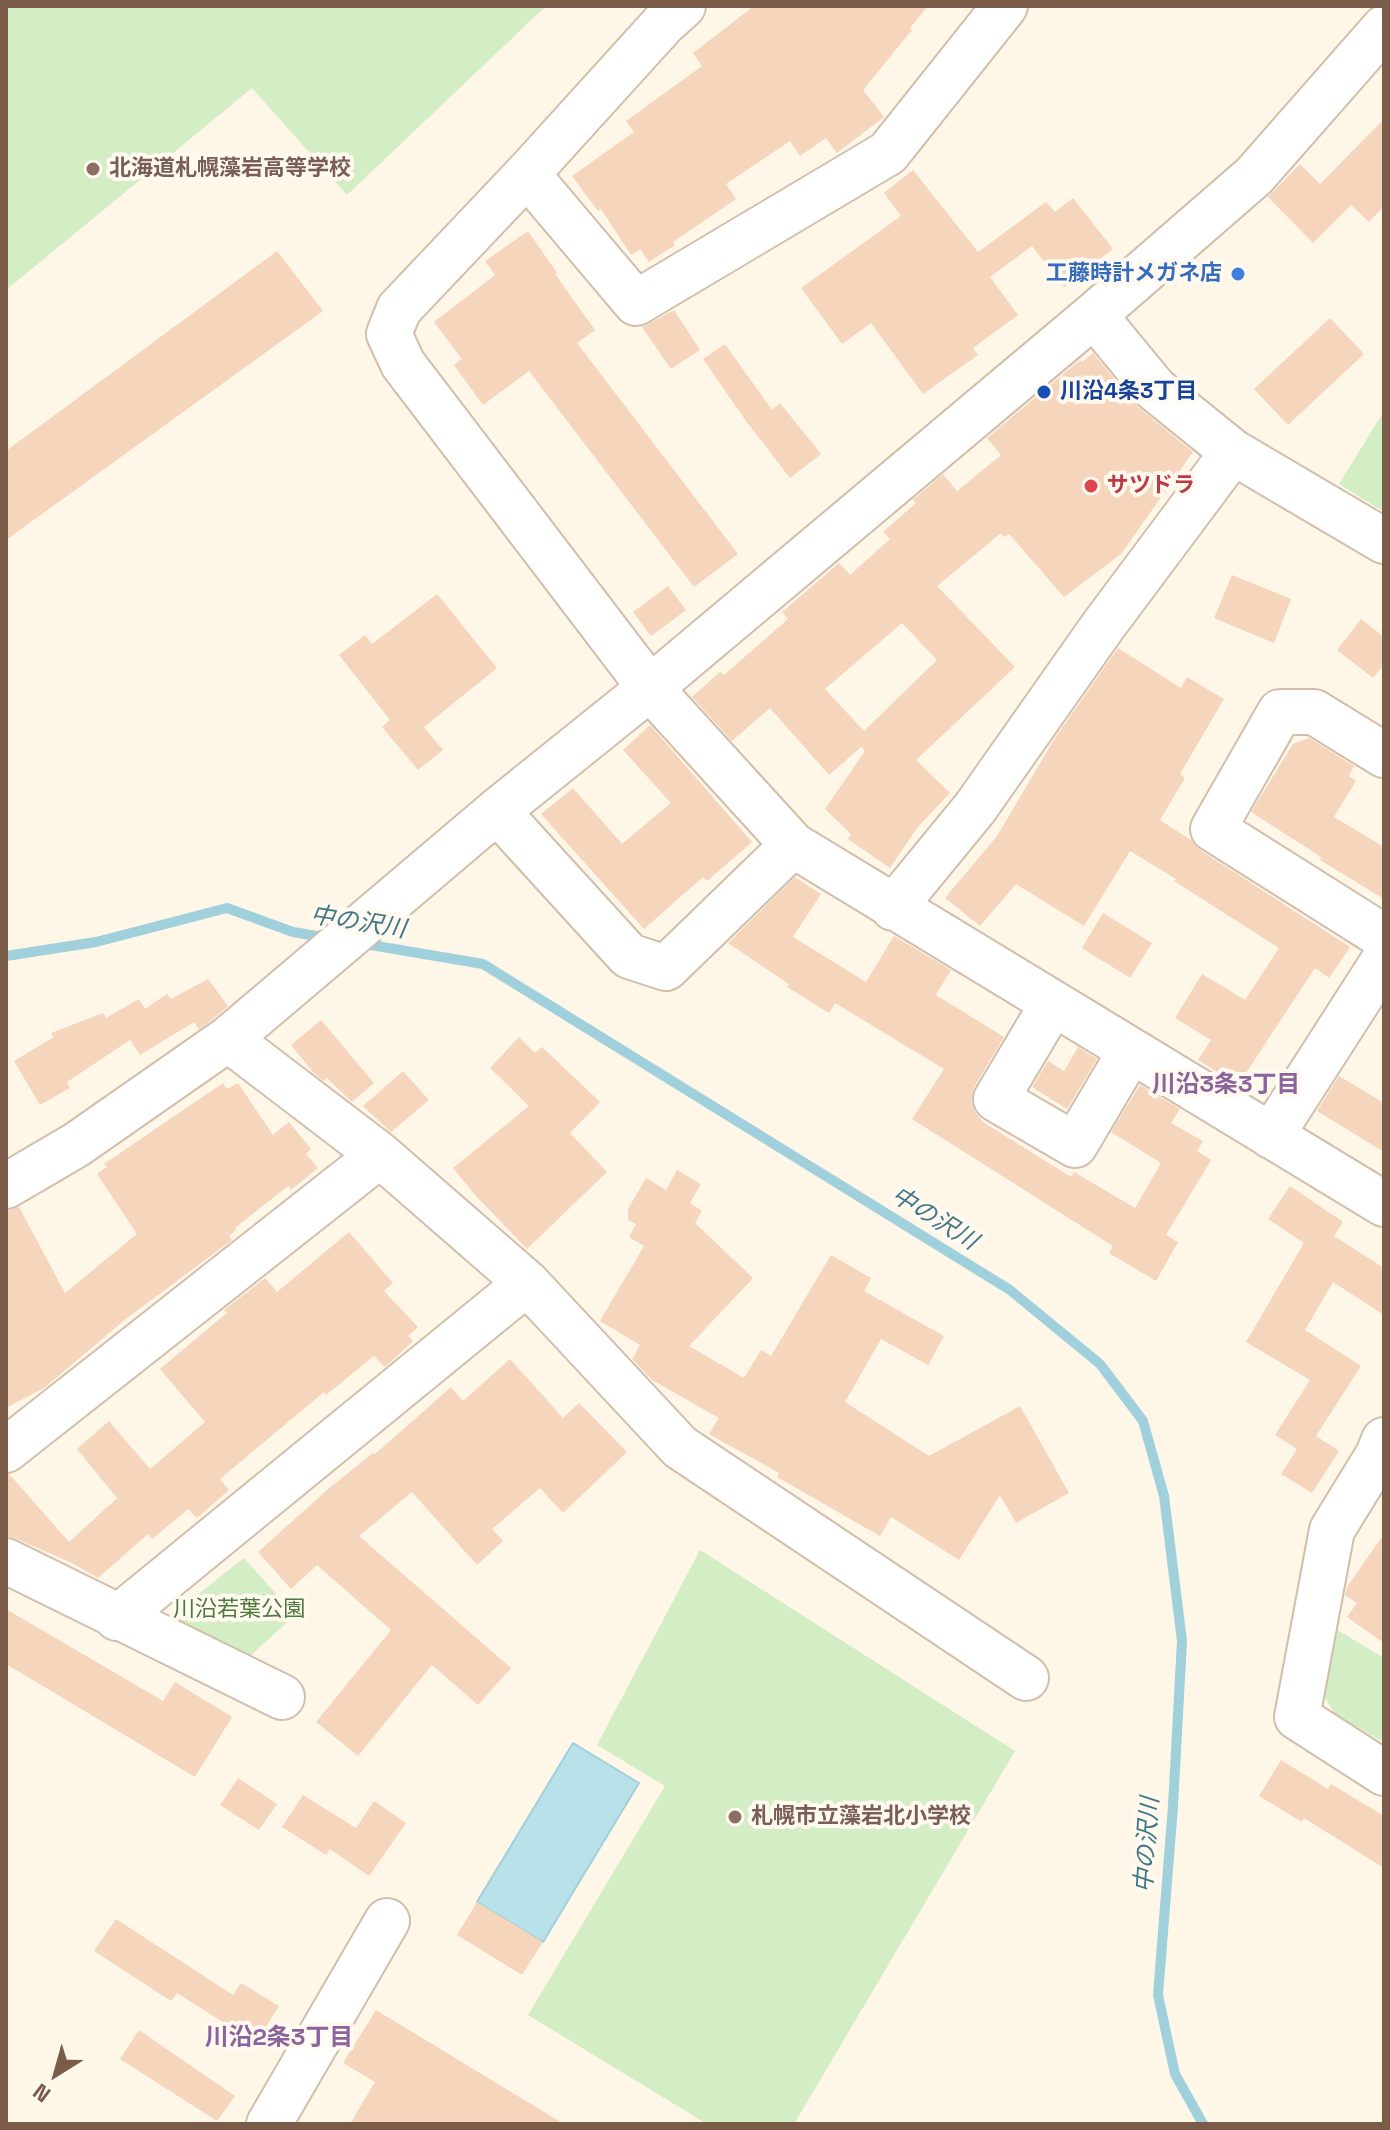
<!DOCTYPE html>
<meta charset="utf-8">
<style>
body{margin:0}
#map{position:relative;width:1390px;height:2130px;overflow:hidden;background:#fef6e7;font-family:"Space Grotesk",sans-serif}
canvas{display:block}
.frame{position:absolute;inset:0;border:8px solid #7a5c49;pointer-events:none}
.north{position:absolute;left:16px;top:2034px;width:80px;height:80px;-webkit-text-stroke:6px #fff9ef;paint-order:stroke;rotate:217deg;font-size:22px;font-weight:700;line-height:32px;text-align:center;color:#7a5c49}
.north::after{content:'';display:block;margin:auto;width:28px;height:36px;background:#7a5c49;clip-path:polygon(50% 0,100% 100%,50% 72%,0 100%)}
</style>
<div id="map">
<canvas width="1390" height="2130"></canvas>
<div class="frame"></div>
<div class="north">N</div>
</div>
<script>
const g = document.querySelector('canvas').getContext('2d');
g.lineJoin = 'round';
function fillPath(path, color) {
  g.fillStyle = color;
  g.fill(path, 'evenodd');
}
function toPath(rows) {
  const path = new Path2D();
  for (const r of rows) {
    path.moveTo(r[0], r[1]);
    for (let i = 2; i < r.length; i += 2) path.lineTo(r[i], r[i + 1]);
  }
  return path;
}
function strokePath(path, color, width, dash) {
  g.strokeStyle = color;
  g.lineWidth = width;
  g.lineCap = dash ? 'butt' : 'round';
  g.setLineDash(dash || []);
  g.stroke(path);
}
function write(font, color, halo, rows, align = 'center') {
  g.font = font + ' "Space Grotesk","Noto Sans JP",sans-serif';
  g.lineWidth = 8;
  g.setLineDash([]);
  g.textBaseline = 'middle';
  g.strokeStyle = halo;
  g.fillStyle = color;
  for (const [text, x, y, turn = 0] of rows) {
    g.save();
    g.translate(x, y);
    g.rotate((+turn || 0) * Math.PI / 180);
    g.textAlign = isNaN(turn) ? turn : align;
    if (halo) g.strokeText(text, 0, 0);
    g.fillText(text, 0, 0);
    g.restore();
  }
}
fillPath(toPath([
 [6,6,546,6,347,195,252,88,6,290],
 [1384,411,1384,512,1339,484],
 [700,1550,1015,1751,794,2124,707,2124,528,2015,665,1786,597,1745],
 [244,1558,295,1615,248,1658,171,1616],
 [1334,1628,1384,1658,1384,1735,1381,1741,1335,1714,1324,1696]
]), '#d3edc4');
const water = toPath([
 [573,1743,639,1783,543,1942,477,1902,573,1743]
]);
fillPath(water, '#b9e1e9');
strokePath(water, '#9fd0dc', 2);
strokePath(toPath([
 [359,943,483,964,1010,1290,1100,1364,1143,1421,1164,1496,1182,1641,1173,1806,1158,1995,1175,2074,1203,2124],
 [6,956,96,942,227,908,293,932,328,938]
]), '#9fd0dc', 10);
fillPath(toPath([
 [754,6,928,6,910,28,912,30,863,90,884,117,837,153,826,138,800,156,790,141,726,184,736,199,673,242,675,245,649,262,640,249,631,255,601,209,598,211,572,176,634,132,626,121,702,66,693,53],
 [1384,119,1384,206,1369,222,1351,205,1313,243,1268,197,1300,164,1320,184],
 [913,170,978,252,1046,202,1055,212,1073,198,1113,249,1064,287,1032,246,990,277,1018,315,973,348,978,355,923,394,871,323,842,344,801,288,901,216,884,193],
 [528,231,557,273,555,274,595,330,577,343,738,554,694,587,529,371,483,405,454,365,462,359,434,322,495,275,485,261],
 [277,251,323,311,6,540,6,451],
 [674,310,700,350,671,369,642,327],
 [1330,318,1364,354,1288,425,1254,389],
 [725,344,772,410,780,403,821,454,790,478,746,421,703,359],
 [1093,353,1139,408,1193,452,1121,554,1064,597,1009,534,1004,537,1001,533,937,586,1015,667,916,760,950,793,917,828,890,868,848,839,851,834,825,809,865,751,861,747,829,775,770,708,732,741,692,697,720,672,724,675,788,619,782,612,839,563,850,575,890,539,883,532,916,503,913,500,943,474,957,491,1001,455,987,438,1080,360,1082,362],
 [902,623,937,660,864,731,825,689],
 [1232,575,1291,599,1274,643,1214,618],
 [668,586,686,610,651,636,633,612],
 [437,594,497,668,424,727,443,750,418,770,382,727,390,720,339,655,365,635,372,644],
 [1361,619,1384,637,1384,664,1373,678,1337,650],
 [1118,648,1181,688,1187,677,1224,699,1180,774,1185,778,1160,820,1191,840,1200,850,1350,947,1329,978,1315,968,1238,1085,1198,1060,1211,1040,1175,1018,1202,974,1245,1000,1279,948,1174,881,1176,879,1130,851,1084,926,1016,884,980,926,945,898,997,836,1055,738],
 [650,725,752,842,707,881,703,877,644,929,541,814,573,788,622,844,671,803,623,750],
 [1309,738,1354,766,1349,776,1356,781,1334,817,1384,847,1384,899,1320,860,1321,857,1251,812,1293,744],
 [795,877,821,894,793,937,866,982,894,936,951,970,936,995,1004,1037,974,1087,971,1100,975,1112,983,1122,1071,1177,1074,1172,1135,1208,1161,1163,1111,1132,1140,1085,1180,1109,1171,1123,1203,1141,1197,1151,1211,1160,1166,1235,1178,1242,1156,1281,1109,1253,1113,1246,912,1119,944,1069,835,1003,829,1013,787,987,789,984,728,943],
 [1103,913,1152,943,1130,978,1082,948],
 [208,979,228,1006,213,1019,199,1029,194,1022,140,1055,130,1040,67,1082,70,1088,40,1105,14,1061,54,1037,51,1033,103,1013,106,1018,139,999,145,1009,167,994,171,999],
 [321,1020,374,1083,352,1102,327,1078,324,1081,314,1073,291,1045],
 [519,1037,535,1053,542,1047,600,1102,570,1133,607,1172,527,1249,476,1196,453,1168,529,1106,490,1068],
 [1078,1047,1097,1059,1067,1109,1032,1087,1048,1061,1064,1071],
 [403,1071,429,1100,391,1132,363,1106],
 [1339,1076,1384,1103,1384,1152,1317,1111],
 [223,1083,227,1089,238,1083,273,1135,289,1122,311,1149,306,1154,318,1168,291,1190,288,1186,235,1228,236,1230,229,1236,232,1240,127,1318,44,1388,6,1408,6,1211,19,1207,65,1293,137,1234,97,1174,107,1167,104,1164],
 [677,1170,701,1184,690,1203,702,1211,695,1223,753,1278,689,1346,744,1378,761,1350,771,1356,831,1255,871,1278,864,1291,944,1336,928,1365,881,1339,845,1402,929,1456,1020,1406,1069,1493,1016,1523,1000,1495,959,1560,891,1517,880,1536,777,1477,779,1473,709,1434,719,1418,652,1380,632,1359,640,1345,600,1321,644,1246,629,1237,636,1224,628,1220,628,1209,646,1178,666,1190],
 [1290,1186,1343,1222,1334,1236,1384,1268,1384,1315,1333,1282,1305,1330,1361,1366,1316,1436,1339,1451,1312,1493,1281,1474,1297,1449,1275,1435,1310,1380,1246,1342,1304,1243,1268,1219],
 [349,1232,393,1283,384,1291,418,1327,408,1336,413,1341,393,1360,385,1367,374,1356,326,1395,324,1392,220,1479,229,1490,197,1518,188,1509,152,1539,148,1534,98,1578,72,1563,17,1539,6,1536,6,1474,10,1475,69,1542,117,1498,77,1449,109,1421,150,1469,205,1422,160,1369,227,1313,224,1310,265,1278,277,1292],
 [510,1359,563,1418,579,1403,627,1452,563,1513,540,1488,492,1529,503,1541,477,1565,412,1492,359,1536,511,1668,478,1705,432,1665,358,1756,316,1722,391,1630,317,1565,291,1589,258,1552,327,1490,373,1453,374,1455,451,1387,463,1401],
 [1384,1534,1384,1643,1347,1617,1357,1603,1345,1595,1347,1587],
 [6,1609,163,1701,175,1682,232,1717,195,1777,6,1664],
 [1281,1760,1328,1789,1331,1784,1384,1816,1384,1868,1304,1818,1302,1822,1259,1796],
 [238,1778,277,1804,259,1830,220,1805],
 [303,1795,356,1828,374,1801,406,1823,369,1876,330,1849,326,1855,282,1827],
 [477,1902,543,1942,522,1975,457,1935],
 [116,1919,233,1995,241,1983,279,2006,256,2043,177,1993,171,2001,94,1951],
 [376,2010,564,2124,350,2124,375,2082,343,2063],
 [139,2030,235,2096,217,2121,120,2059]
]), '#f5d5bc');
const minor = toPath([
 [683,6,663,24,527,174,399,309,389,334,403,364,650,688,793,845,1384,1204],
 [527,174,636,303,888,153,1005,6],
 [1094,315,1155,389,1233,452,1384,541],
 [1384,755,1314,712,1280,712,1213,829,1384,937],
 [497,811,629,956,666,968,793,845],
 [893,908,975,808,1103,626,1233,452],
 [1052,1005,996,1099,1075,1145,1130,1052],
 [228,1039,380,1155,527,1283,680,1447,1026,1678],
 [1271,1136,1384,960],
 [6,1186,76,1145,228,1039,497,811,650,688,1094,315,1254,176,1384,28],
 [1384,1440,1378,1455,1332,1530,1297,1717,1384,1773],
 [6,1450,380,1155],
 [6,1561,282,1697],
 [117,1618,527,1283],
 [269,2124,387,1921]
]);
strokePath(minor, '#d1beab', 48);
strokePath(minor, '#fff', 44);
for (const [x, y, r, color] of [
 [93,169,8,"#8d6e63"],
 [1238,274,8,"#3f7fe0"],
 [1044,392,8,"#1a4fb4"],
 [1091,486,8,"#e0444e"],
 [735,1817,8,"#8d6e63"]
]) {
  const dot = new Path2D();
  dot.arc(x, y, r, 0, 2 * Math.PI);
  g.fillStyle = color;
  g.fill(dot);
  strokePath(dot, '#fff9ef', 3);
}
write('bold 22px', '#785e54', '#fff9ef', [
 ["北海道札幌藻岩高等学校",109,169],
 ["札幌市立藻岩北小学校",751,1817]
], 'left');
write('bold 22px', '#366cbe', '#fff9ef', [
 ["工藤時計メガネ店",1222,274]
], 'right');
write('bold 22px', '#164399', '#fff9ef', [
 ["川沿4条3丁目",1060,392]
], 'left');
write('bold 22px', '#be3a42', '#fff9ef', [
 ["サツドラ",1107,486]
], 'left');
write('22px', '#4c7a3d', '#fff9ef', [
 ["川沿若葉公園",239,1610]
]);
write('italic 24px', '#3e7887', '#fff9ef', [
 ["中の沢川",358,923,9],
 ["中の沢川",934,1219,32],
 ["中の沢川",1148,1845,-86]
]);
write('bold 24px', '#8c649d', '#fff9ef', [
 ["川沿3条3丁目",1226,1085],
 ["川沿2条3丁目",279,2038]
]);
</script>
